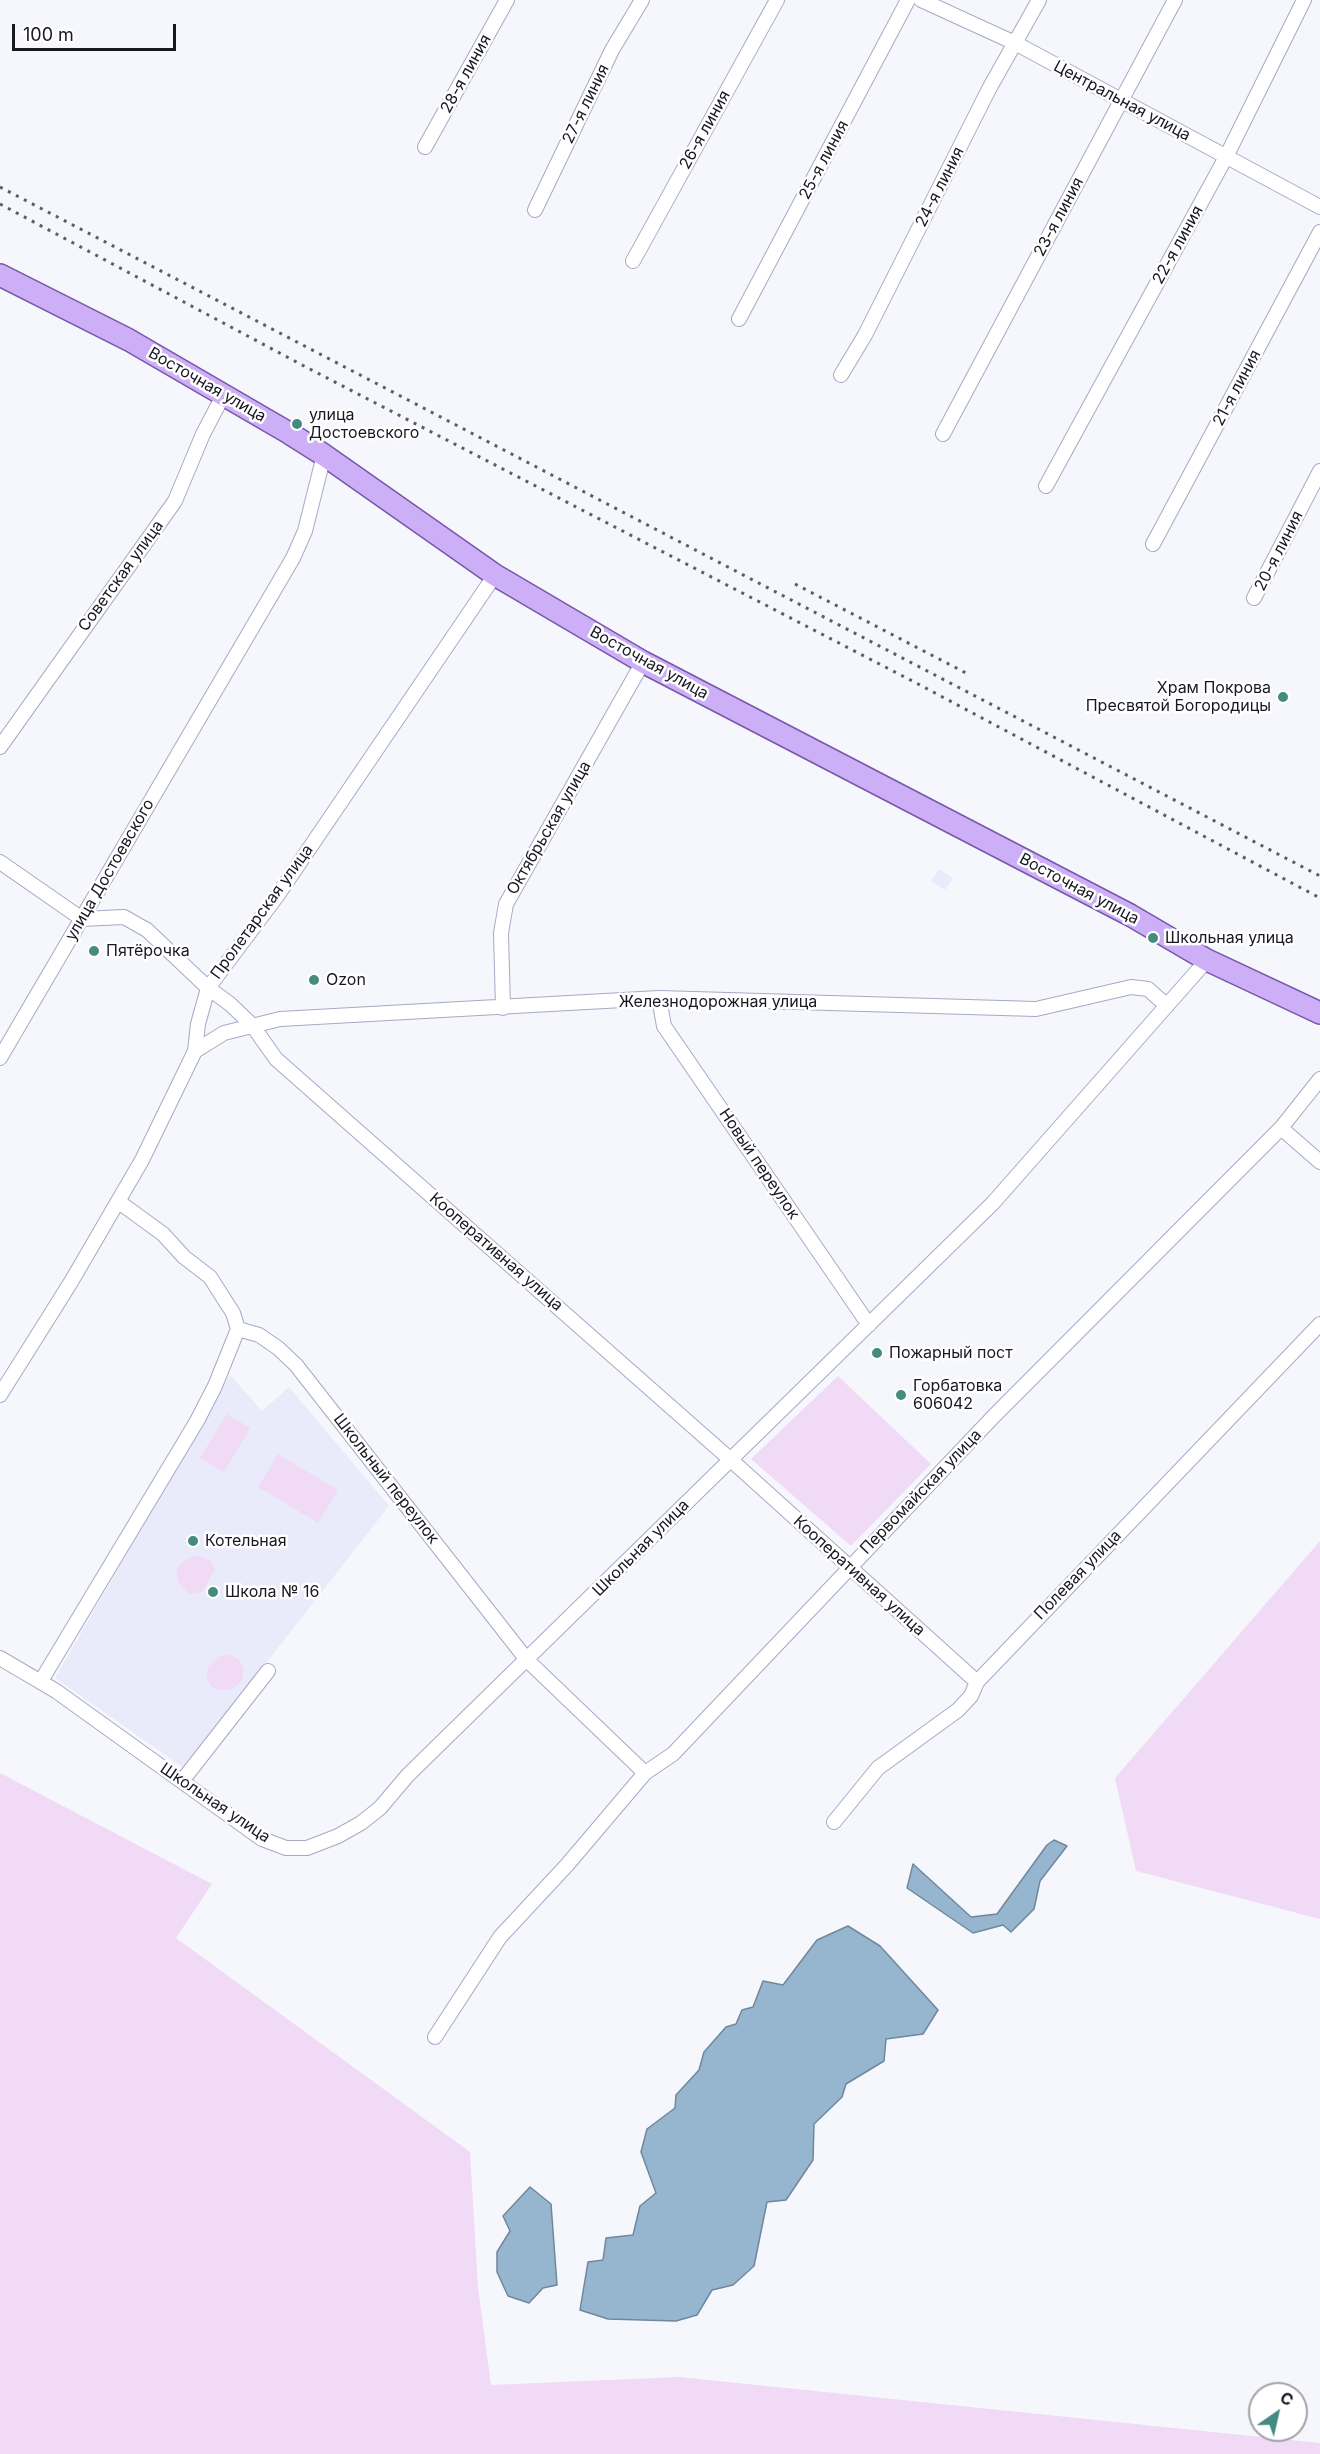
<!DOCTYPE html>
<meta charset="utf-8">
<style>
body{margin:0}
#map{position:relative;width:1320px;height:2454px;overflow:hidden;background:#f6f7fd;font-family:Inter,sans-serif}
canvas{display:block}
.north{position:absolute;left:1248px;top:2382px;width:60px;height:60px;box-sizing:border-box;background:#fff;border:2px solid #a3a3a7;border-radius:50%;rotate:34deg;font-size:16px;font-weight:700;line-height:24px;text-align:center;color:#181822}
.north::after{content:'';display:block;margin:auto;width:21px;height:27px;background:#458b82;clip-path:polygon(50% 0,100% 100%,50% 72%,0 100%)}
.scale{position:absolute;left:12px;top:24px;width:164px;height:27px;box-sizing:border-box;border:3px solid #181822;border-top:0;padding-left:8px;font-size:18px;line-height:21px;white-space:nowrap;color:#181822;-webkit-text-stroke:4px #fff;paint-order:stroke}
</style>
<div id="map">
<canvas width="1320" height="2454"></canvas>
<div class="north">С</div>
<div class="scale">100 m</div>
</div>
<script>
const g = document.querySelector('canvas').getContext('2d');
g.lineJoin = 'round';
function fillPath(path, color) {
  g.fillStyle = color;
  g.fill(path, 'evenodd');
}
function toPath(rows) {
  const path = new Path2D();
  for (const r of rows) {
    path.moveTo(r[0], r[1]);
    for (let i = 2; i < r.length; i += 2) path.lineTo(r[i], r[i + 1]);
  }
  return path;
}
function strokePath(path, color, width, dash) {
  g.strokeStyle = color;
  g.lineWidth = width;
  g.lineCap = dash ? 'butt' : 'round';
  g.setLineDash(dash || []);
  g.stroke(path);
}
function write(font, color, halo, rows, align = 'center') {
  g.font = font + ' Inter,sans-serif';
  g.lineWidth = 5;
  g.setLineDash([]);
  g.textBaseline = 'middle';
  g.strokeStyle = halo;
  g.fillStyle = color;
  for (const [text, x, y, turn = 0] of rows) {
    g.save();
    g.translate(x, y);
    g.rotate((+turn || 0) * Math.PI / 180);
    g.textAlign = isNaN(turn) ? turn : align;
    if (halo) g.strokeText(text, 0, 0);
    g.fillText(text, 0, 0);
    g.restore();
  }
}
fillPath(toPath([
 [939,869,953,878,945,890,931,881],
 [230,1375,262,1411,289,1387,389,1506,184,1768,55,1678]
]), '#eaebfa');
fillPath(toPath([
 [838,1376,931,1464,851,1546,751,1459],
 [227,1414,250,1428,224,1472,200,1458],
 [278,1454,338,1490,318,1523,258,1487],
 [1320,1541,1320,1919,1136,1871,1115,1778],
 [196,1555,211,1561,215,1569,202,1592,190,1594,179,1583,176,1571,183,1561],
 [231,1655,240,1661,244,1669,241,1682,231,1690,214,1689,207,1680,208,1667,219,1656],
 [0,1773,212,1884,176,1938,470,2152,478,2288,491,2385,679,2377,1320,2443,1320,2454,0,2454]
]), '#f0daf5');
const water = toPath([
 [1054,1840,1067,1846,1040,1881,1034,1909,1011,1932,1003,1925,973,1933,907,1888,913,1864,971,1917,997,1914,1047,1845,1054,1840],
 [848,1926,880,1946,938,2010,923,2034,886,2039,884,2061,846,2084,842,2097,814,2124,813,2160,786,2200,767,2202,754,2266,733,2285,712,2290,697,2315,676,2321,608,2319,580,2310,588,2262,603,2260,606,2238,633,2235,640,2206,656,2193,641,2152,647,2129,675,2108,676,2095,699,2070,704,2052,726,2027,736,2024,742,2010,753,2007,763,1981,783,1985,817,1940,848,1926],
 [530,2187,551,2204,557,2285,543,2288,529,2303,508,2296,497,2272,497,2252,510,2231,503,2216,530,2187]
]);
fillPath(water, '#96b6d0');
strokePath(water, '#70879c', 1.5);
const minor = toPath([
 [921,0,1015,43,1320,207],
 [425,147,507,0],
 [535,210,612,50,642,0],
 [633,261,777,0],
 [739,319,908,0],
 [841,375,865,335,989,89,1039,0],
 [943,434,1175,0],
 [1046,486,1226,157,1304,0],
 [1153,544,1320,232],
 [1254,598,1320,471],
 [0,747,175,501,203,434,224,394],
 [0,862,82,919,124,917,147,930,208,988,230,1004,252,1025,276,1059,731,1460,977,1682],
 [659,998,664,1026,869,1325],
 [503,1008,501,933,506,904,643,662],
 [195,1051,224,1033,280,1019,659,998,1036,1009,1131,987,1148,989,1167,1006],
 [0,1058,293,558,305,531,324,455],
 [1281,1128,1320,1162],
 [119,1202,163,1234,184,1257,210,1277,233,1313,238,1329,259,1335,278,1348,296,1365,527,1660,645,1773],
 [0,1395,71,1282,142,1160,195,1051,198,1024,208,988,277,896,495,575],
 [0,1658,56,1691,262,1839,286,1848,307,1848,338,1836,361,1823,380,1808,408,1775,993,1203,1207,960],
 [41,1681,197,1421,215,1386,238,1329],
 [182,1781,268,1671],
 [834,1822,878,1768,958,1710,971,1696,977,1682,1320,1324],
 [435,2037,500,1937,567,1865,645,1773,673,1754,993,1417,1281,1128,1320,1079]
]);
const primary = toPath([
 [0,275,129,340,289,433,324,455,495,575,643,662,1130,915,1207,960,1320,1013]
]);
strokePath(minor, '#a7a9c5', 16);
strokePath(primary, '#7757a8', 24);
strokePath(minor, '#fff', 14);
strokePath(primary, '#ccaff6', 21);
strokePath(toPath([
 [0,187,1320,876],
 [0,204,304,366,920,685,1320,898],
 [795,584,966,673]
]), '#5d5d66', 3, [3, 6]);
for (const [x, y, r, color] of [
 [297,424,6,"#458b82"],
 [1283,697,6,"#458b82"],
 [1153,938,6,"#458b82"],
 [94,951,6,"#458b82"],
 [314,980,6,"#458b82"],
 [877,1353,6,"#458b82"],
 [901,1395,6,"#458b82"],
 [193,1541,6,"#458b82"],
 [213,1592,6,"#458b82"]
]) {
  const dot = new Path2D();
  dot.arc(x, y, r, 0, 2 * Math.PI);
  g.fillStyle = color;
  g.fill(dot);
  strokePath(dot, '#fff', 2);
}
write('16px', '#181822', '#fff', [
 ["28-я линия",466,74,-61],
 ["Центральная улица",1122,101,28],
 ["27-я линия",586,104,-64],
 ["26-я линия",705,130,-61],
 ["25-я линия",824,160,-62],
 ["24-я линия",940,187,-63],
 ["23-я линия",1059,217,-62],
 ["22-я линия",1178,245,-61],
 ["Восточная улица",207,385,30],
 ["21-я линия",1237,388,-62],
 ["20-я линия",1279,551,-63],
 ["Советская улица",121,576,-54],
 ["Восточная улица",649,663,29],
 ["Октябрьская улица",549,828,-60],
 ["улица Достоевского",110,870,-60],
 ["Восточная улица",1079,889,28],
 ["Пролетарская улица",262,912,-54],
 ["Железнодорожная улица",718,1002],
 ["Новый переулок",759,1164,56],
 ["Кооперативная улица",496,1252,41],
 ["Школьный переулок",386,1479,52],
 ["Первомайская улица",921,1492,-46],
 ["Школьная улица",641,1548,-45],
 ["Полевая улица",1078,1575,-46],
 ["Кооперативная улица",859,1576,42],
 ["Школьная улица",215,1803,34]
]);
write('16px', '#181822', '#fff', [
 ["улица",309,415],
 ["Достоевского",309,433],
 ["Храм Покрова",1271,688,"right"],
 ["Пресвятой Богородицы",1271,706,"right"],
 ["Школьная улица",1165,938],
 ["Пятёрочка",106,951],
 ["Ozon",326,980],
 ["Пожарный пост",889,1353],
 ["Горбатовка",913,1386],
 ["606042",913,1404],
 ["Котельная",205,1541],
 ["Школа № 16",225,1592]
], 'left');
</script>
